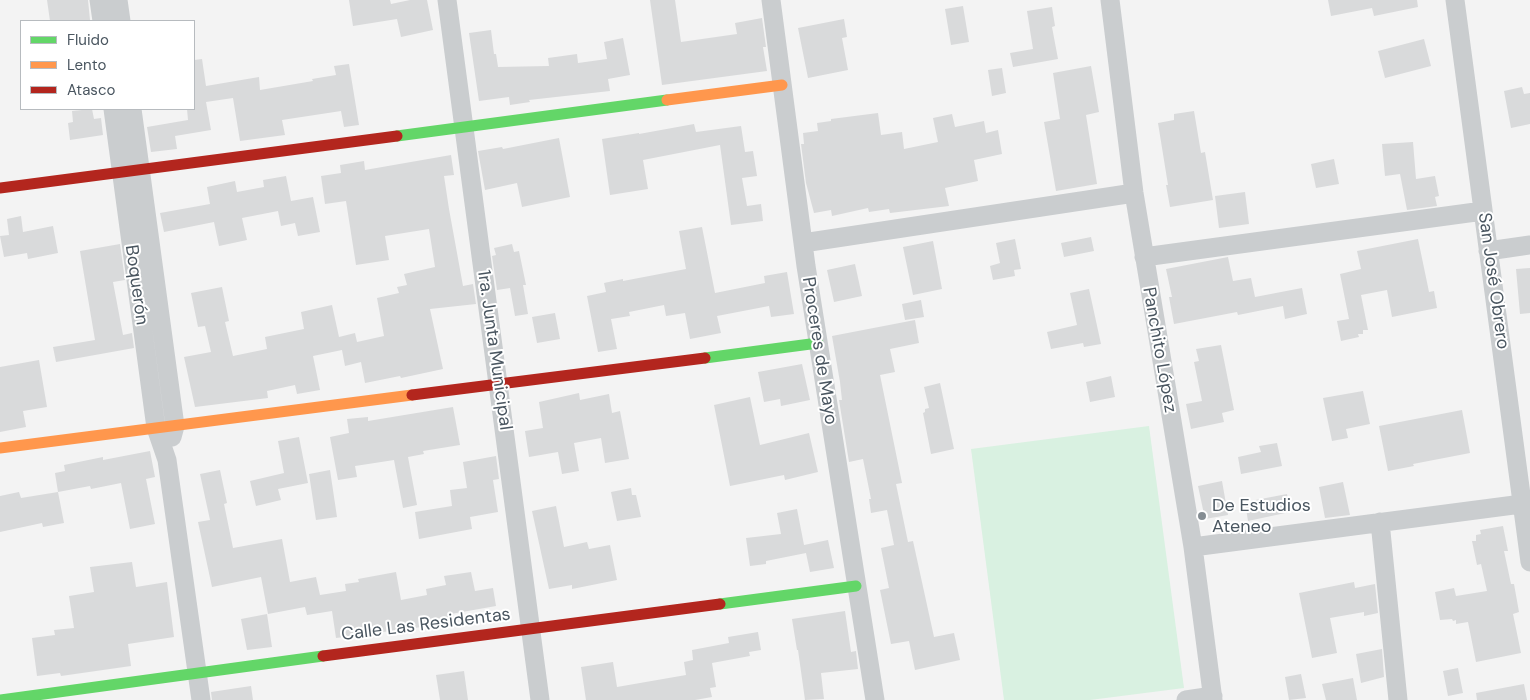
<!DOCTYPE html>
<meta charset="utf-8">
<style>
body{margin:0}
#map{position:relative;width:1530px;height:700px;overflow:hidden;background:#f3f3f3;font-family:"DM Sans",sans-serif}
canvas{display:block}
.legend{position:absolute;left:20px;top:20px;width:175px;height:90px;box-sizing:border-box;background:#fff;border:1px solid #b7bbbf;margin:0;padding:6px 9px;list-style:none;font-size:15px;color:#4a5660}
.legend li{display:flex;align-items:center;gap:10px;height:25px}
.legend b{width:25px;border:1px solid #b7bbbf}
</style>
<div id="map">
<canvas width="1530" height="700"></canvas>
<ul class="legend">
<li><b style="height:6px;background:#63d668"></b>Fluido</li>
<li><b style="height:6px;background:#ff974d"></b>Lento</li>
<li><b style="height:6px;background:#b3261e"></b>Atasco</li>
</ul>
</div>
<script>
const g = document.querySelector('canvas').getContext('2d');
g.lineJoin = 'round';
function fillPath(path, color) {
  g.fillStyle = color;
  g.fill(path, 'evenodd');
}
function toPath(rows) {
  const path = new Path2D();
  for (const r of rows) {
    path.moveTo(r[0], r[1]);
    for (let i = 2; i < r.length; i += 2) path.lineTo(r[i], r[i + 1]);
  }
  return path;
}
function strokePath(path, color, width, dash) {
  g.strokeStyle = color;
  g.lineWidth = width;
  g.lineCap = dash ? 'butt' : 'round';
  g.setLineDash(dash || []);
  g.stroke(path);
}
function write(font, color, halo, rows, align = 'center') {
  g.font = font + ' "DM Sans",sans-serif';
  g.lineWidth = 4;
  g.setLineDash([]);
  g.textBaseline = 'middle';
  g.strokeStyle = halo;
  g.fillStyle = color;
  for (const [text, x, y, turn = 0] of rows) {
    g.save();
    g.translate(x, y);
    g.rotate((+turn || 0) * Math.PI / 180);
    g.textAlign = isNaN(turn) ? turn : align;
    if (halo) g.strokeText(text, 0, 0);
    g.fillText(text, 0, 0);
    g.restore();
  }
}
fillPath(toPath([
 [1149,426,1184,688,1090,700,1004,700,971,449]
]), '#d9f1e1');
fillPath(toPath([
 [47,0,88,0,90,20,50,21],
 [349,0,390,0,391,4,410,0,427,0,433,30,401,37,397,19,353,26],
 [650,0,675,0,681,42,737,34,735,23,762,18,766,47,763,47,767,71,662,85],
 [1328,0,1417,0,1418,7,1374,16,1372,8,1331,16],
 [963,6,969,42,951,45,945,9],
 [1052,7,1055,26,1052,27,1058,59,1013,67,1010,53,1033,49,1027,11],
 [844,19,847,37,842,38,848,70,808,78,798,28],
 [491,30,494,54,496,54,498,67,549,66,548,58,577,54,578,63,607,59,604,42,623,38,630,75,608,79,610,91,529,100,530,102,510,105,509,97,479,101,469,33],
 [1424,39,1431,66,1385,78,1378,51],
 [202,59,206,86,259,77,260,90,313,81,312,79,336,75,334,66,349,64,359,125,344,127,341,111,282,120,285,135,240,141,233,98,206,102,211,130,175,136,177,149,151,152,147,127,188,120,187,109,194,109,194,60],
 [1091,66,1099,112,1086,115,1097,184,1056,191,1044,122,1060,119,1053,73],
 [1002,68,1006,93,992,96,988,70],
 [1522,87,1524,94,1530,93,1530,124,1511,128,1504,91],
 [92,109,94,119,101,118,103,135,70,140,68,123,73,122,72,111],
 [1194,111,1201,153,1205,152,1213,200,1170,207,1166,185,1168,185,1158,123,1174,120,1174,114],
 [878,113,881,135,902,132,904,149,938,142,933,118,952,114,955,127,984,121,986,133,998,130,1002,154,974,160,978,181,945,188,949,206,890,213,889,209,869,212,868,208,832,216,831,210,814,213,806,183,801,144,804,144,803,133,818,131,817,123,831,121,831,119],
 [694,124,696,132,741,126,745,152,753,151,757,176,742,178,747,206,761,204,763,221,731,225,720,145,643,160,648,189,610,195,602,139,639,133,639,134],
 [559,138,570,197,522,207,517,183,485,190,478,151,502,147,503,149],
 [1413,142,1416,179,1435,176,1439,196,1435,197,1437,206,1407,210,1400,174,1385,176,1382,144],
 [451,155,454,175,444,176,449,209,463,286,473,284,476,304,430,309,443,369,401,378,400,376,365,383,361,362,345,366,342,350,313,356,320,390,297,394,295,385,267,391,268,398,195,407,184,357,211,352,205,326,198,327,191,293,222,287,229,321,225,322,233,356,267,349,265,337,304,329,301,312,332,305,339,337,355,333,357,342,384,336,377,298,399,293,397,287,407,285,404,274,435,267,429,229,385,236,389,260,356,265,346,201,325,204,321,176,341,173,340,165,364,161,365,170],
 [1334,159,1339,184,1316,188,1311,164],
 [286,176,291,201,313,197,320,232,298,236,295,223,281,226,278,211,242,218,247,240,219,246,214,222,164,232,160,213,210,204,207,187,235,181,237,192,264,187,263,180],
 [1245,192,1249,224,1219,228,1215,196],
 [21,216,23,232,53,226,58,253,28,259,27,253,4,257,0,236,9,235,7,219],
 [702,227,715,293,765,283,764,276,787,272,794,314,771,317,769,306,717,316,721,333,690,339,685,313,666,316,664,305,629,312,630,316,611,319,617,349,598,352,587,296,606,292,604,283,623,279,623,281,686,269,679,231],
 [1091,237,1094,251,1064,257,1061,243],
 [1015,239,1021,269,1014,270,1015,276,993,280,990,266,1000,263,996,243],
 [1418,239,1428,287,1429,292,1434,291,1437,308,1392,317,1387,290,1361,295,1368,330,1363,330,1363,334,1358,334,1359,337,1341,341,1337,321,1349,319,1340,274,1361,269,1357,251],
 [933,241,942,289,913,295,903,247],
 [120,244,125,280,113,282,123,335,132,333,134,348,56,362,53,347,95,340,80,251],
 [512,244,514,252,519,251,526,285,523,285,528,314,515,316,510,288,497,290,492,256,496,255,494,248],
 [1228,257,1233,281,1251,278,1255,297,1302,288,1307,314,1285,319,1283,306,1238,315,1237,312,1174,324,1169,297,1172,297,1166,269],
 [855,264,862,296,834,302,827,270],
 [1530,268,1530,313,1520,314,1516,269],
 [1089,289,1101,344,1084,347,1083,343,1051,349,1047,332,1077,325,1070,293],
 [921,300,924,317,905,320,902,304],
 [555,313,560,339,537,343,532,317],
 [915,320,919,343,890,349,895,372,880,375,902,483,896,484,908,542,913,541,934,637,954,633,960,660,915,670,909,641,891,644,880,590,889,588,881,548,894,545,887,510,871,513,869,499,871,499,863,459,849,462,839,400,842,400,840,382,832,336],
 [1221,345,1234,410,1222,413,1224,422,1191,429,1186,404,1202,401,1194,362,1199,361,1196,349],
 [39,360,47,407,23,411,26,427,0,432,0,367],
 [802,364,810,400,781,406,780,399,764,402,758,372],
 [1111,376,1115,397,1090,402,1086,382],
 [940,383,954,449,931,454,923,413,925,412,925,409,929,408,924,387],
 [1363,391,1370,424,1346,429,1348,438,1332,441,1323,398],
 [579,393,580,400,609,394,612,413,620,411,629,459,605,463,601,438,574,443,579,471,562,474,558,452,529,457,525,431,543,428,539,402],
 [750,397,760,445,809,433,818,472,785,480,784,475,730,486,714,405],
 [453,407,460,445,423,451,424,454,408,457,417,505,403,508,394,460,355,466,357,477,338,480,330,437,349,433,347,419,368,417,368,421],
 [1462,410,1470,453,1413,464,1414,466,1388,471,1379,426],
 [299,437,308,483,278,489,281,500,256,506,250,481,284,473,278,441],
 [1277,443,1282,466,1241,474,1238,457,1261,452,1259,446],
 [150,451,155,477,146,479,155,524,130,529,121,483,91,489,90,486,58,492,55,473,65,471,64,465,103,457,103,460],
 [496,456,499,479,493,480,498,512,470,517,472,529,419,539,415,512,452,506,450,490,467,488,463,462],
 [220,470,227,503,224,504,233,548,282,539,290,582,316,577,320,595,346,591,345,584,359,582,358,579,396,572,401,600,427,595,426,589,446,585,444,576,471,572,475,591,493,588,496,606,451,614,453,623,336,638,332,611,307,615,305,607,268,614,261,577,212,587,198,522,210,520,200,474],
 [330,470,337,517,316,520,309,474],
 [1222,481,1228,515,1205,519,1198,486],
 [1343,482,1350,515,1325,518,1319,487],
 [631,488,632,495,636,495,641,517,617,521,611,492],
 [19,492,21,498,58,492,64,523,43,527,42,523,0,532,0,496],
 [1287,494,1290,512,1248,521,1245,502],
 [556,506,564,547,587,542,589,549,610,545,617,580,572,589,572,585,549,589,532,511],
 [797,509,804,545,828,540,834,568,810,572,806,553,766,561,766,564,750,566,746,538,781,534,777,513],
 [1503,526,1508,551,1504,551,1511,584,1514,584,1519,612,1513,614,1521,653,1476,662,1468,622,1456,624,1456,620,1453,621,1452,619,1440,620,1435,592,1454,588,1456,596,1487,591,1481,564,1477,565,1472,541,1476,541,1476,535,1481,534,1480,530],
 [132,562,136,587,167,582,174,637,128,644,131,666,61,676,60,673,37,676,32,638,55,635,54,630,74,628,69,596,94,592,90,567],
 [1354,582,1355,588,1375,584,1378,613,1364,616,1364,612,1330,618,1337,653,1312,658,1299,593],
 [845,611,851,652,856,651,858,669,821,673,824,699,805,700,798,650,797,650,792,619],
 [267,614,272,647,247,650,241,619],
 [758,632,761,650,749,652,750,656,712,663,716,687,710,688,712,697,695,700,586,700,581,667,613,662,617,687,686,675,684,662,693,660,692,650,729,643,728,637],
 [1382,649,1384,677,1361,683,1356,654],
 [1458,668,1463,693,1448,696,1443,671],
 [464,671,468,700,440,700,436,675],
 [1301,674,1306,698,1289,700,1285,677],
 [1353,678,1357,700,1326,700,1322,684],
 [1524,684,1527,700,1477,700,1476,693],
 [251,686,253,700,212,700,211,692]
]), '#d9dadb');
strokePath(toPath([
 [99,0,102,21],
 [118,0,121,21],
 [447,0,540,700],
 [771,0,806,266,875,700],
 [1110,0,1134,193,1193,547,1213,700],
 [1455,0,1530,562],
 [113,109,156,428,167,460,201,700],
 [132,109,175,426,172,437],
 [803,243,1134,193],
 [1488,251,1530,245],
 [1144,257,1483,211],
 [1380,522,1398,700],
 [1193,547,1530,503],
 [1186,700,1213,696]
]), '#cacdcf', 19);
strokePath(toPath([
 [397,136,667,100],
 [705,358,818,343],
 [720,604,856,586],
 [0,700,323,656]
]), '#63d668', 11);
strokePath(toPath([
 [667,100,782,85],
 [0,448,412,395]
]), '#ff974d', 11);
strokePath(toPath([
 [0,188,397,136],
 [412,395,705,358],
 [323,656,720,604]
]), '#b3261e', 11);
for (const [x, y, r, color] of [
 [1202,516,5,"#858d93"]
]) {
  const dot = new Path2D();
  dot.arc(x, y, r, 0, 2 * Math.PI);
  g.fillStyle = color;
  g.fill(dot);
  strokePath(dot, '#fff', 2);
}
write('18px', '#4a5660', '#fff', [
 ["San José Obrero",1493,281,82],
 ["Boquerón",136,285,82],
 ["1ra. Junta Municipal",494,350,82],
 ["Panchito López",1159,350,80],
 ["Proceres de Mayo",819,351,81],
 ["Calle Las Residentas",426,625,-7]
]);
write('18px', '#4a5660', '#fff', [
 ["De Estudios",1212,506],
 ["Ateneo",1212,527]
], 'left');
</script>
